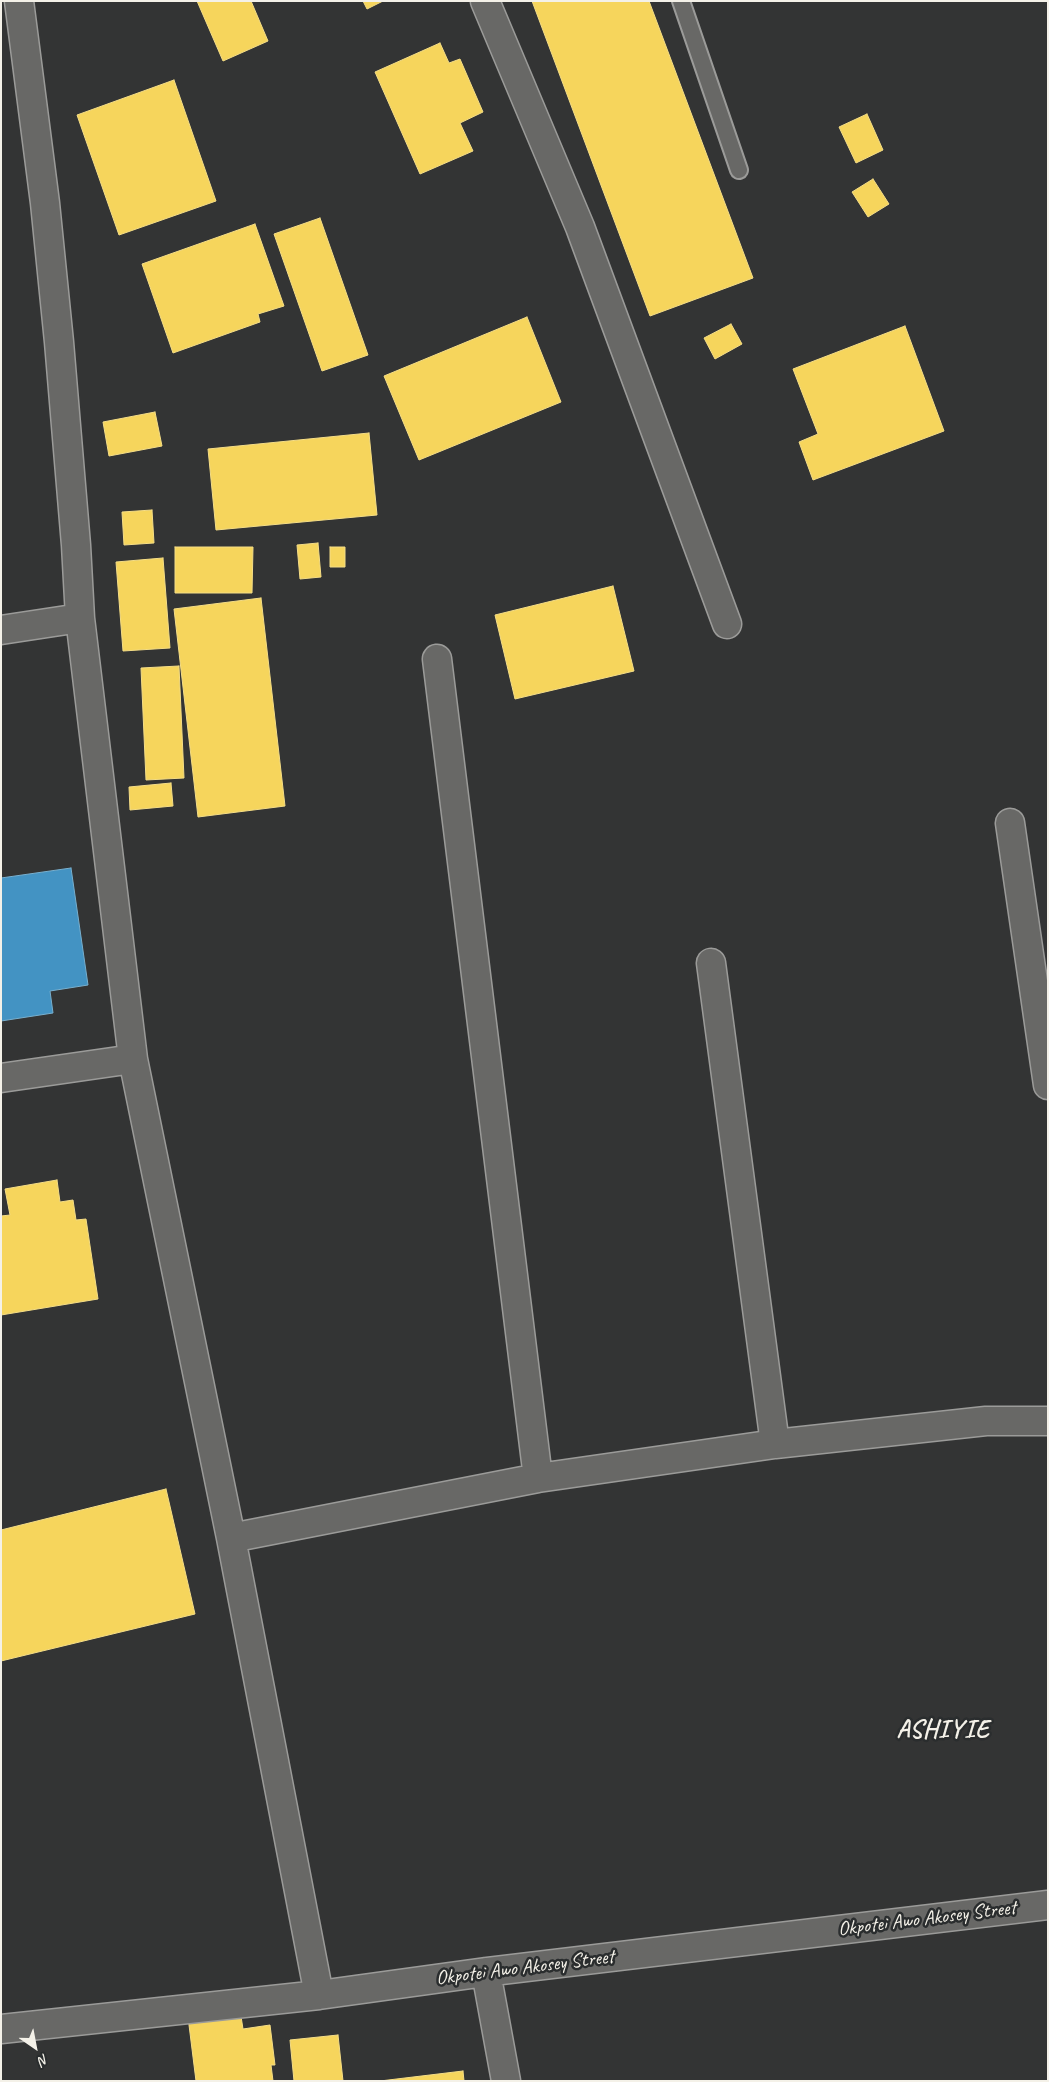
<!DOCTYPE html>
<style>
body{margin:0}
#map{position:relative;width:1049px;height:2082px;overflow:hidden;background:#333434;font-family:Caveat,sans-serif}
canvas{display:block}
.frame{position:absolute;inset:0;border:2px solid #f4f1e8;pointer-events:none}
.north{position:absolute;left:10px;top:2022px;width:50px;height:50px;-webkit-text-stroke:4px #2a2d2e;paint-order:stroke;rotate:147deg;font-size:14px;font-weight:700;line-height:20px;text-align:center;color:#f4f1e8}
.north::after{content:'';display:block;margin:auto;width:18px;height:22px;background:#f4f1e8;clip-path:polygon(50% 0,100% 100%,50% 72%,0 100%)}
</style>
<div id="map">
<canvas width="1049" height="2082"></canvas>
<div class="frame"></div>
<div class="north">N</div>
</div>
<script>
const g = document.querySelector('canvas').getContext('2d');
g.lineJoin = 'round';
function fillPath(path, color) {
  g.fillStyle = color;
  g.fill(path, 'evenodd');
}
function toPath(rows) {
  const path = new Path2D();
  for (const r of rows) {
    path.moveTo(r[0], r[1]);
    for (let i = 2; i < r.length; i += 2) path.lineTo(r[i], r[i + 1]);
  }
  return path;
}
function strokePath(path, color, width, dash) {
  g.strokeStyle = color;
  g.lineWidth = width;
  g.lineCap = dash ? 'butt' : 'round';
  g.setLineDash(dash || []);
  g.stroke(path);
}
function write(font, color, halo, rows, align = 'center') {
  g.font = font + ' Caveat,sans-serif';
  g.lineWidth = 5;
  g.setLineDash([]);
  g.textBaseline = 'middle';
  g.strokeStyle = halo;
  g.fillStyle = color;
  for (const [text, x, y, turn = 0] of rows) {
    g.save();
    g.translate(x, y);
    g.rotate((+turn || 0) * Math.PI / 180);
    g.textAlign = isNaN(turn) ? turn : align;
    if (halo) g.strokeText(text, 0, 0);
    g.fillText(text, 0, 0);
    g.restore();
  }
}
const homes = toPath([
 [197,1,251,1,268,41,223,61,197,1],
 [363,1,383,1,367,9,363,1],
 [532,1,649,1,753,278,650,316,532,1],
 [440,43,449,63,460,59,483,112,460,123,473,151,420,174,375,72,440,43],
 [174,80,216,201,119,235,77,115,174,80],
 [867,114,883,150,856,163,839,127,867,114],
 [873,179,889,204,868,217,852,192,873,179],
 [320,218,368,355,322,371,274,234,320,218],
 [255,224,284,306,258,314,260,322,173,353,142,264,255,224],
 [527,317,561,402,419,460,384,376,527,317],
 [731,324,742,344,715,359,704,338,731,324],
 [905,326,944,431,813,480,799,442,818,434,793,369,905,326],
 [155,412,162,446,109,456,103,422,155,412],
 [369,433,377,515,216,530,208,449,369,433],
 [152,510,154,543,124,545,122,512,152,510],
 [318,543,321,577,300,579,297,545,318,543],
 [175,547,253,547,252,593,175,593,175,547],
 [330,547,345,547,345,567,330,567,330,547],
 [163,558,170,648,123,651,116,562,163,558],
 [613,586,634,671,515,699,495,615,613,586],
 [261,598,285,806,198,817,174,609,261,598],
 [179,666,184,778,146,780,141,668,179,666],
 [171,783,173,806,130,810,129,787,171,783],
 [57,1180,60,1202,73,1200,76,1220,86,1219,98,1299,1,1315,1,1216,10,1215,5,1189,57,1180],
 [166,1489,195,1614,1,1661,1,1530,166,1489],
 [240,2010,243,2029,270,2025,275,2065,271,2065,273,2081,196,2081,188,2017,240,2010],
 [338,2035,343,2081,294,2081,290,2040,338,2035],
 [463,2071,464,2081,380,2081,463,2071]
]);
fillPath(homes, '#f6d55c');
strokePath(homes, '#f5dd86', 1);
const schools = toPath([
 [71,868,88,985,50,991,53,1013,1,1021,1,878,71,868]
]);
fillPath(schools, '#4393c3');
strokePath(schools, '#78afce', 1);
const lane = toPath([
 [681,1,739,170]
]);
const street = toPath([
 [19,1,45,203,59,342,76,545,80,618,133,1059,231,1538,319,1995],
 [485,1,580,227,727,624],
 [1,630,80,618],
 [437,659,538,1478],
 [1010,823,1048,1085],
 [711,963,775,1444],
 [1,1078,133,1059],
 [231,1538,538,1478,775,1444,986,1421,1048,1421],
 [486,1972,506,2081],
 [1,2029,319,1995,486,1972,1048,1905]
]);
strokePath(lane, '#9b9b99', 20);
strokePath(street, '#9b9b99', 31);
strokePath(lane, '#686866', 16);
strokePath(street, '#686866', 28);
write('20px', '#f4f1e8', '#2a2d2e', [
 ["Okpotei Awo Akosey Street",927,1919,-7],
 ["Okpotei Awo Akosey Street",525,1968,-7]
]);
g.letterSpacing = '1px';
write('bold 25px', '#f4f1e8', '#2a2d2e', [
 ["ASHIYIE",943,1730]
]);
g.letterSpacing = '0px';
</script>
